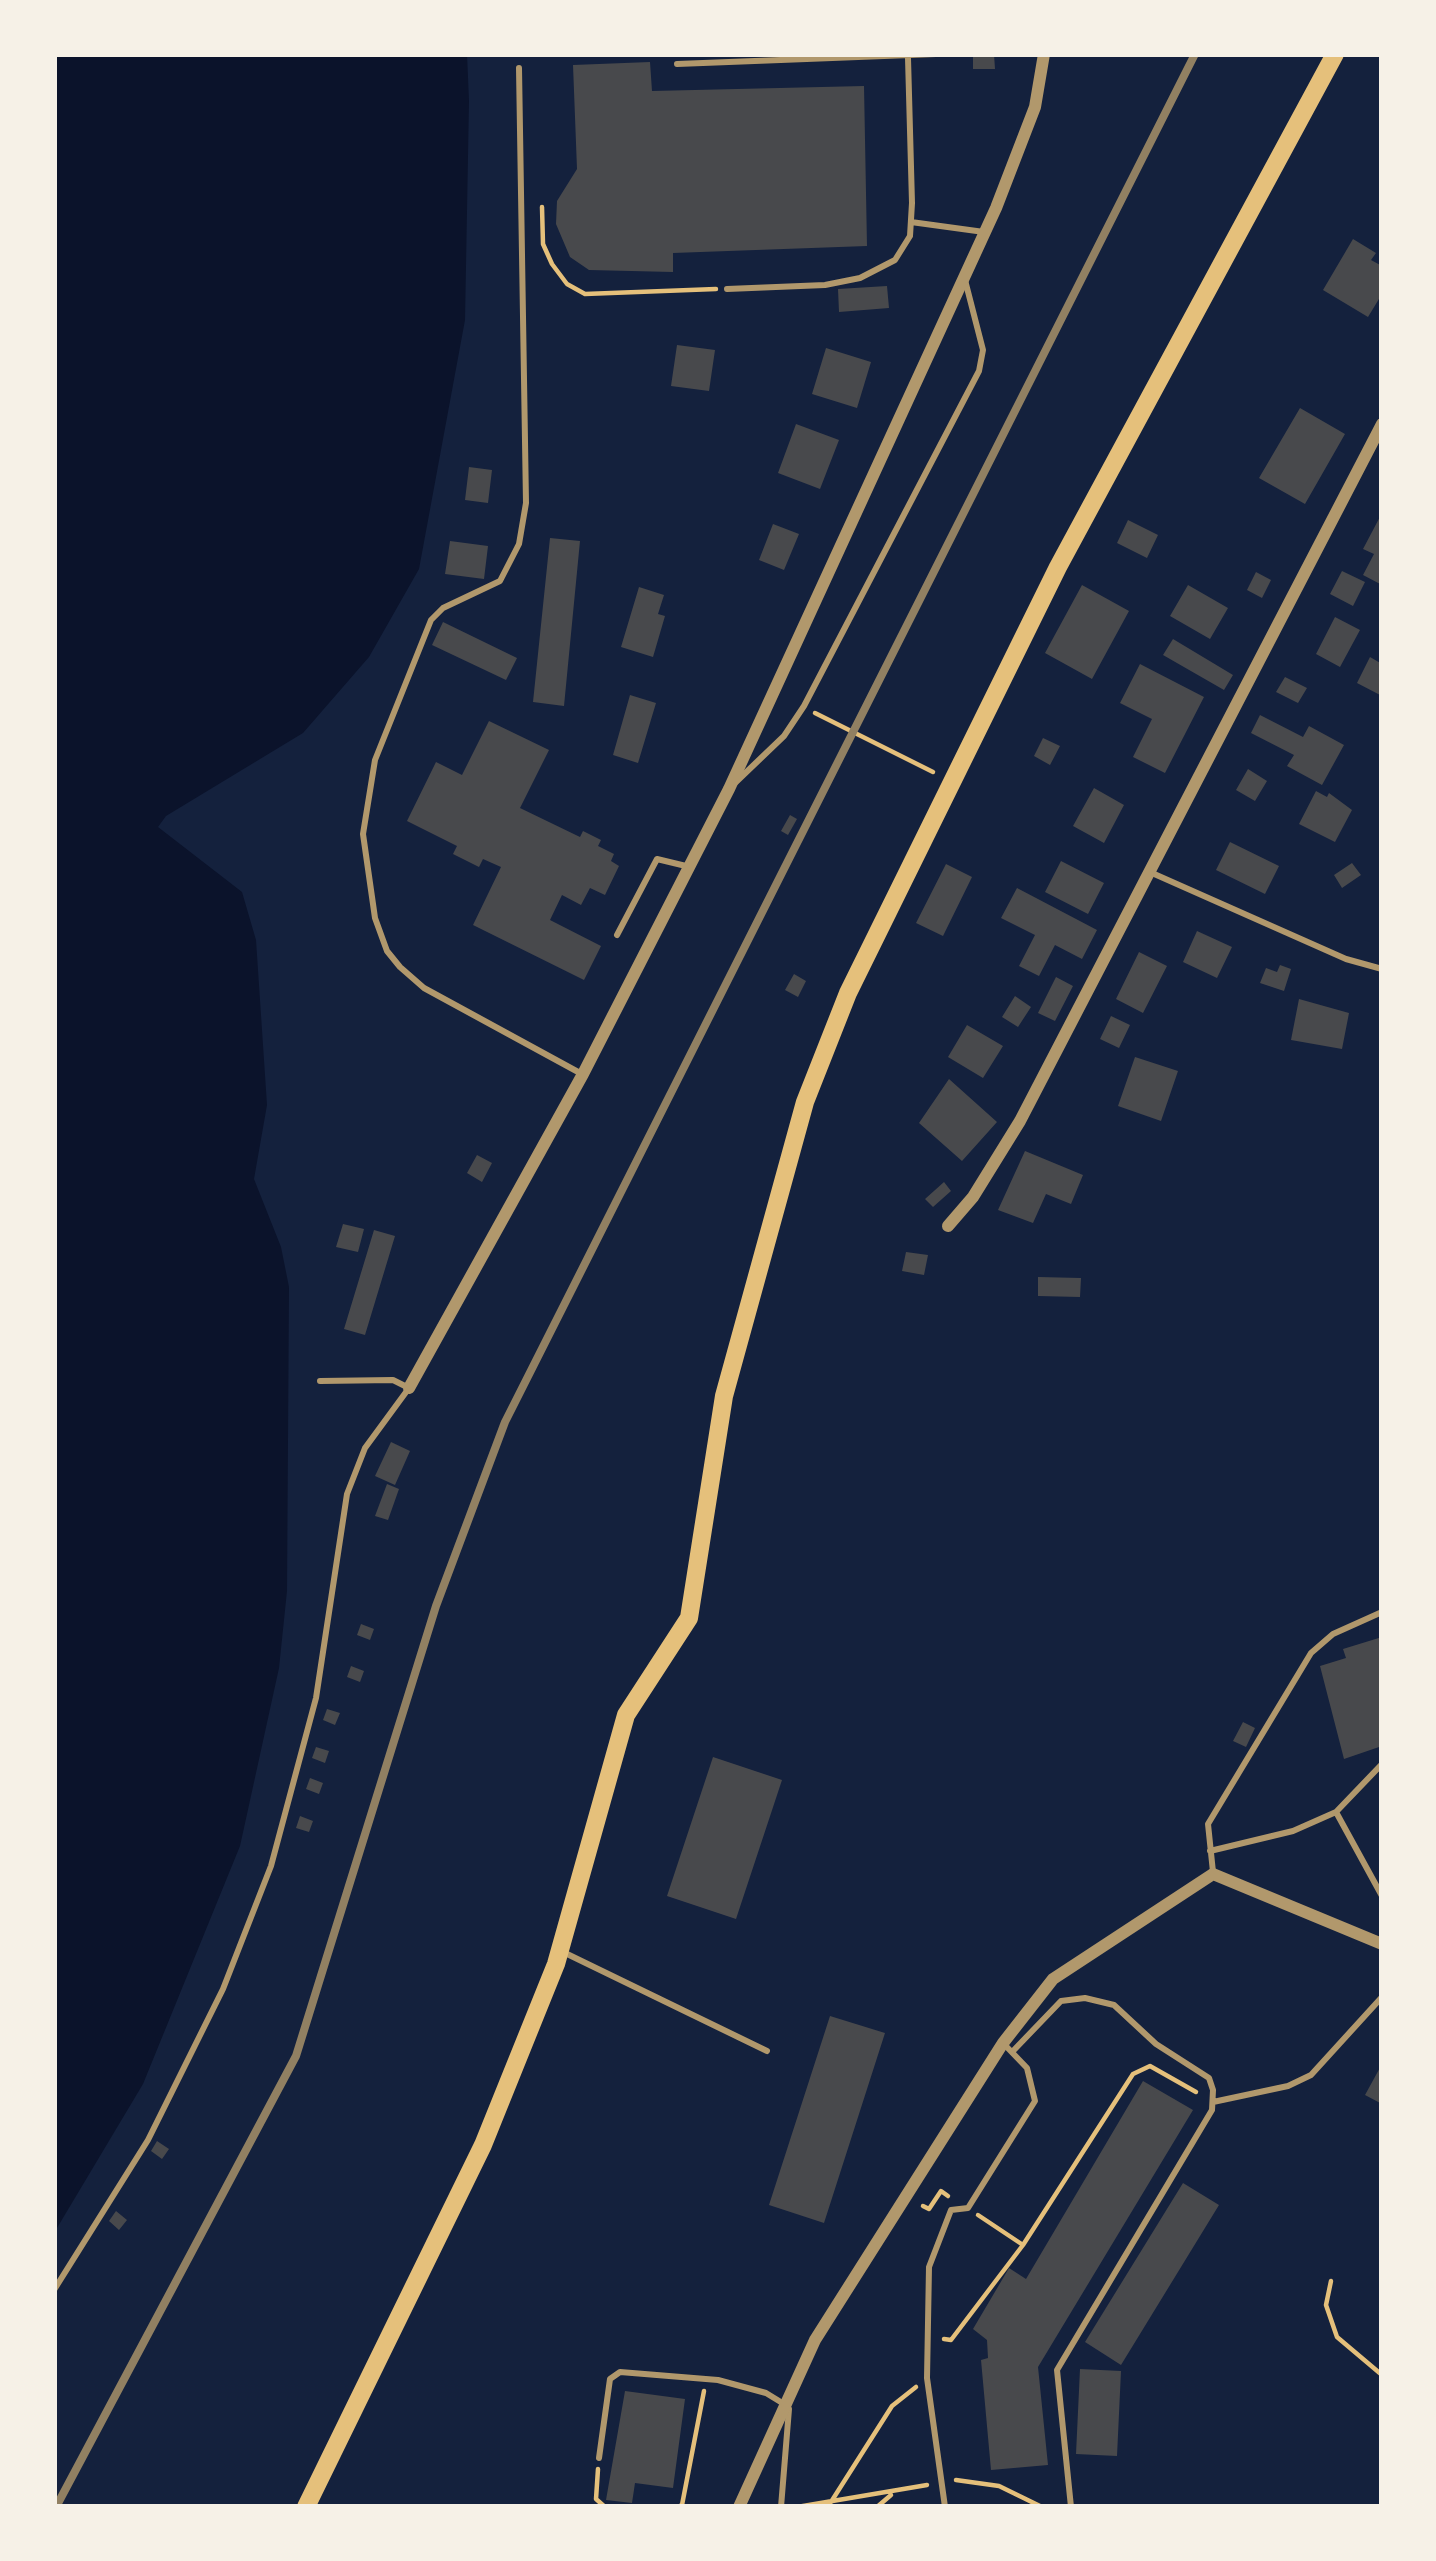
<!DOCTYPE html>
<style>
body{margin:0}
#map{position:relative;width:1436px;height:2561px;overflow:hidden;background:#14213d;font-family:Helvetica,sans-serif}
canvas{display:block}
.frame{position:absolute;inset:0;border:57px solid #f6f1e7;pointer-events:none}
</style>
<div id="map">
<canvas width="1436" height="2561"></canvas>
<div class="frame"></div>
</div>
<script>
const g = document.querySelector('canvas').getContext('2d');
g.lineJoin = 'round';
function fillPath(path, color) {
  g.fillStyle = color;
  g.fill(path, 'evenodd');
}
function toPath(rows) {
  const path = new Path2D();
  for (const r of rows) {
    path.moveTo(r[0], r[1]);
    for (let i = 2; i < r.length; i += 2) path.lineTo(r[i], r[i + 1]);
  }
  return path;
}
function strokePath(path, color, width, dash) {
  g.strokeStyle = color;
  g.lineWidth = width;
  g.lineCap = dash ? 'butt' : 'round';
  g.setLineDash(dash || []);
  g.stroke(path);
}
fillPath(toPath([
 [54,54,467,54,469,101,465,320,419,569,369,657,303,733,166,816,158,827,242,892,256,940,267,1105,254,1179,281,1247,289,1287,287,1591,279,1668,240,1846,143,2084,54,2233]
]), '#0b132b');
fillPath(toPath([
 [973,54,994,54,995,69,973,69],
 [650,62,652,91,864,86,867,246,673,253,673,272,589,270,570,257,556,224,557,201,577,169,573,65],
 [1353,239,1376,253,1371,260,1382,266,1382,294,1368,317,1323,290],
 [887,286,889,308,839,312,838,289],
 [677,345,715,350,709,391,671,386],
 [826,348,871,362,857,408,812,394],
 [1300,408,1345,434,1305,504,1259,478],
 [796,424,839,440,820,489,778,473],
 [469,467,492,470,488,503,465,500],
 [1382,513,1382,585,1363,575,1374,554,1363,549],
 [1128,520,1158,535,1147,558,1117,543],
 [773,524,799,534,784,570,759,560],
 [550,538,580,541,564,706,533,702],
 [450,541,488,546,484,579,445,574],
 [1342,571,1365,582,1353,606,1330,594],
 [1256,572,1271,580,1262,598,1247,590],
 [1082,585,1129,611,1092,679,1045,653],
 [1188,585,1228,608,1210,639,1170,616],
 [639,587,664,595,658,614,665,616,653,657,621,647],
 [1335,617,1360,630,1340,667,1316,654],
 [443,622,517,658,506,680,432,645],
 [1173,639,1233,675,1224,690,1163,655],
 [1370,657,1382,664,1382,696,1357,683],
 [1140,664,1204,697,1165,773,1133,757,1152,719,1120,703],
 [1285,677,1307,688,1298,703,1276,692],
 [630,695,656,703,638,763,613,755],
 [1260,715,1303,737,1309,726,1344,745,1322,785,1287,766,1294,755,1251,733],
 [489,721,549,750,520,808,580,837,583,831,601,840,598,846,614,854,611,861,619,866,605,895,590,888,581,905,562,895,550,920,601,946,584,980,473,925,501,867,483,859,479,867,453,854,457,846,407,821,436,762,462,775],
 [1043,738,1060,746,1050,765,1034,756],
 [1248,769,1267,781,1255,801,1236,790],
 [1094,788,1124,805,1104,843,1073,826],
 [1316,791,1327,797,1329,793,1352,810,1335,842,1299,824],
 [790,815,797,819,788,835,781,831],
 [1230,842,1279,866,1265,894,1216,870],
 [1061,861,1104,883,1088,914,1045,892],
 [1352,863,1361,875,1342,888,1334,875],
 [946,864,972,877,943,936,916,923],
 [1017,888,1097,930,1082,959,1055,945,1039,976,1019,966,1035,935,1001,918],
 [1197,931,1232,947,1217,978,1183,962],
 [1139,952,1167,966,1143,1013,1116,999],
 [1280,965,1291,969,1284,991,1260,983,1266,968,1277,972],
 [794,974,806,981,798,997,785,990],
 [1056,977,1073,986,1055,1021,1038,1013],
 [1015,996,1031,1007,1018,1027,1002,1017],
 [1299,999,1349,1013,1342,1049,1291,1040],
 [1111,1016,1130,1025,1119,1048,1100,1039],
 [967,1025,1003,1046,983,1078,948,1057],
 [1135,1057,1178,1071,1161,1121,1118,1106],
 [949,1079,997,1122,962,1161,919,1123],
 [1025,1151,1083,1175,1071,1204,1046,1194,1033,1223,998,1210],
 [477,1155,492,1163,482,1182,467,1173],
 [944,1182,951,1191,933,1207,925,1199],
 [343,1224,364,1229,358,1252,336,1247],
 [374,1230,395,1236,365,1335,344,1329],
 [906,1252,928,1255,924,1275,902,1271],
 [1038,1277,1081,1278,1080,1297,1038,1296],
 [391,1442,410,1451,395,1485,375,1476],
 [387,1484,399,1489,388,1520,375,1516],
 [361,1624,374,1629,370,1640,357,1635],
 [1382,1637,1382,1746,1344,1759,1320,1666,1346,1658,1343,1649],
 [351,1666,364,1671,360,1682,347,1677],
 [327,1709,340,1713,335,1725,323,1720],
 [1243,1722,1255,1728,1246,1747,1233,1741],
 [316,1747,329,1751,325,1763,312,1758],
 [713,1757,782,1780,736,1919,667,1896],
 [310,1778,323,1783,319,1794,306,1789],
 [300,1816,313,1821,309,1832,296,1828],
 [830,2016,885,2033,824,2223,769,2205],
 [1382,2064,1382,2104,1365,2095],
 [1143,2081,1193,2110,1038,2367,1048,2465,991,2470,981,2360,988,2358,987,2340,973,2329,1009,2268,1026,2279],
 [157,2141,169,2149,162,2159,151,2151],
 [1183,2183,1219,2205,1121,2365,1085,2342],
 [116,2211,127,2220,119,2230,109,2221],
 [1080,2369,1121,2371,1117,2456,1076,2454],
 [625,2391,685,2399,673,2488,635,2483,632,2503,606,2500]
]), '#48494c');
strokePath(toPath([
 [542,207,543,244,552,264,567,284,585,294,716,289],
 [815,713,933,772],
 [923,2206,929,2209,941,2191,948,2196],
 [978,2215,1023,2245],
 [1331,2281,1326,2305,1337,2337,1382,2375],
 [944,2339,951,2340,1023,2245,1133,2074,1150,2066,1196,2092],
 [598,2469,596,2499,605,2507],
 [956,2480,999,2486,1042,2507],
 [831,2502,892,2406,916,2387],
 [677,2507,682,2505,704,2391],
 [797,2507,927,2485],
 [877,2507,891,2495]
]), '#e5c07b', 4.5);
strokePath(toPath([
 [677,64,936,54],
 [519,68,526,503,519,544,500,581,443,608,431,620,375,760,363,834,375,918,387,951,400,967,424,988,580,1073],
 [911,222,984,232],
 [727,289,825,285,860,278,895,260,910,236,912,203,908,58],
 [736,782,784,736,804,706,979,371,983,350,965,280],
 [1152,873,1346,959,1382,969],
 [617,935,657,859,686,866],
 [1336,1812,1382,1896],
 [1210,1851,1293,1831,1336,1812,1382,1764],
 [1213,1872,1208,1824,1311,1653,1333,1634,1382,1612],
 [563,1952,767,2051],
 [1013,2051,1061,2001,1085,1998,1114,2005,1156,2044,1209,2078,1213,2090,1212,2110,1057,2370,1071,2507],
 [1213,2102,1288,2086,1311,2075,1382,1997],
 [54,2290,148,2140,223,1989,271,1866,316,1698,347,1494,365,1448,409,1388,393,1380,320,1381],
 [599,2458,610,2379,620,2372,718,2380,766,2393,784,2404],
 [781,2507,789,2409],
 [945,2507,927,2378,929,2267,951,2210,968,2208,1035,2101,1027,2068,1003,2043]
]), '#b1986c', 6);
strokePath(toPath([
 [948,1226,973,1197,1020,1121,1382,424],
 [409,1388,583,1074,729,789,996,208,1035,107,1044,54],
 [739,2507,815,2340,1003,2043,1053,1979,1213,1874,1382,1944]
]), '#b1986c', 12);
strokePath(toPath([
 [306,2507,483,2145,556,1964,626,1715,689,1618,724,1396,805,1102,848,993,1058,567,1335,54]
]), '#e5c07b', 18);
strokePath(toPath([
 [56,2507,296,2056,436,1606,505,1422,1195,54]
]), '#918062', 8);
</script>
